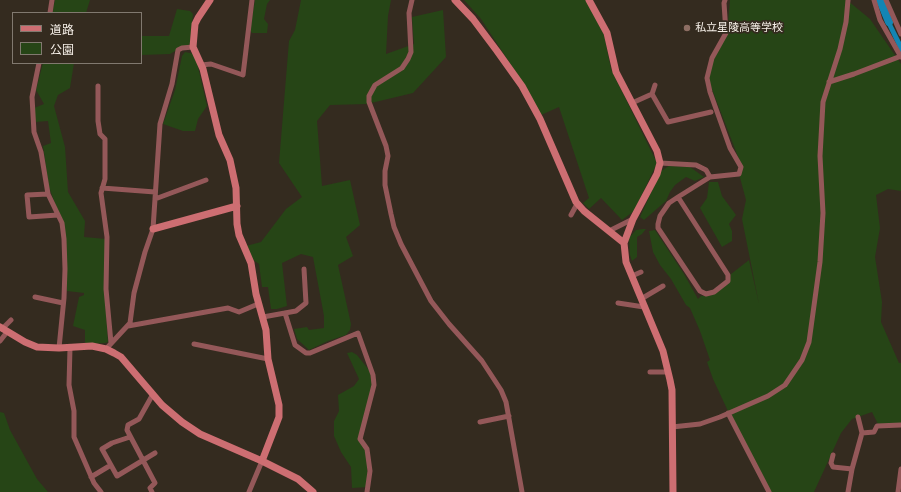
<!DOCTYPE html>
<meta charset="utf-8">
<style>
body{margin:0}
#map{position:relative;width:901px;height:492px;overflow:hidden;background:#342b1f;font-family:"PT Sans Narrow","Noto Sans JP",sans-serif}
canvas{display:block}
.legend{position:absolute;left:12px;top:12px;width:130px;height:52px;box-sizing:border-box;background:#342b1f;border:1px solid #81796f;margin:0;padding:5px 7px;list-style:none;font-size:12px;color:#f5efe7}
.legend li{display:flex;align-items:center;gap:8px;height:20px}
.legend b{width:20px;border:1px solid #81796f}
</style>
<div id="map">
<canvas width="901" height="492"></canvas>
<ul class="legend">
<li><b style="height:5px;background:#cd6e72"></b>道路</li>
<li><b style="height:11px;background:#264516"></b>公園</li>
</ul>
</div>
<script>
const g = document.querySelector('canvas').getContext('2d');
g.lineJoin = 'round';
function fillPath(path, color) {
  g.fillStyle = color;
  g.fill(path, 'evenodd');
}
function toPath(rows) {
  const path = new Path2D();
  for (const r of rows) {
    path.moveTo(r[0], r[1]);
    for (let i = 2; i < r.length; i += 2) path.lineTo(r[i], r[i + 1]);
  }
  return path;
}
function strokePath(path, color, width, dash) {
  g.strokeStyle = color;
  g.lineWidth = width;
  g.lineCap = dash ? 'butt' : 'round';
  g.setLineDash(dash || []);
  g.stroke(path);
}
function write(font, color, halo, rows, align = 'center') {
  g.font = font + ' "PT Sans Narrow","Noto Sans JP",sans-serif';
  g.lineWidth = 3.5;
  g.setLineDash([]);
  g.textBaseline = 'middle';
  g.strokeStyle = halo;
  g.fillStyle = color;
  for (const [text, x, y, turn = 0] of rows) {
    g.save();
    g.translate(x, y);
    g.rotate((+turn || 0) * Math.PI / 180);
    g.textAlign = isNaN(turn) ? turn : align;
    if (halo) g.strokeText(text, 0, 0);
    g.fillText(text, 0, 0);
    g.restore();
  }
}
fillPath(toPath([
 [55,0,90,0,86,13,52,13],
 [255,0,270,0,267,4,264,19,268,24,267,33,252,33,250,30],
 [301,0,391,0,388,16,386,54,414,44,412,17,443,10,446,57,413,93,367,104,330,105,317,121,322,186,350,180,360,225,346,237,353,256,338,265,351,324,350,330,346,335,328,341,309,350,297,339,294,329,307,327,309,330,324,328,324,316,313,257,301,254,282,263,287,306,277,309,271,309,268,287,262,287,259,264,252,259,246,246,261,242,286,209,302,197,279,163,289,41,295,30],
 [464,0,586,0,604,35,611,69,657,163,634,211,622,220,601,198,589,209,583,203,589,198,559,107,541,115,517,74,481,19],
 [730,0,847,0,870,19,901,64,901,191,888,189,876,195,880,228,875,257,882,302,881,322,899,363,901,363,901,424,878,424,872,412,852,419,841,433,814,492,769,492,734,424,713,379,707,362,710,360,700,331,690,308,686,305,671,279,660,265,653,252,649,231,655,230,684,274,698,299,701,296,710,296,730,278,731,274,749,260,759,304,742,219,746,200,739,174,742,167,708,79,711,63,727,34],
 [177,9,190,11,193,14,190,43,188,46,182,47,170,54,141,55,141,36,169,36],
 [185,52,195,54,207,106,198,119,195,131,183,131,163,124,175,90,182,56],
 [43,63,74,63,70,88,58,95,54,106,65,147,68,192,85,221,84,237,106,239,105,299,108,342,105,343,85,344,85,330,73,326,79,297,84,295,84,293,67,291,62,223,49,187,43,146,51,143,48,121,35,122,34,108,44,104,36,90],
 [669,166,690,167,704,177,695,181,686,177,675,185,670,192,666,201,644,220,640,217,661,171],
 [709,182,718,182,722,196,736,215,729,224,732,231,732,241,722,247,700,208,707,198],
 [643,229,646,229,642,234,637,237,637,257,632,261,630,255,629,238,636,230],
 [352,352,357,355,373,375,373,388,360,439,367,449,368,487,352,488,351,467,341,452,334,436,334,421,339,411,338,395,354,386,359,379,347,353],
 [0,412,4,413,10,430,37,479,48,492,0,492]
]), '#264516');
fillPath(toPath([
 [881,12,887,14,901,42,901,54]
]), '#1385b4');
strokePath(toPath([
 [880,0,889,22]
]), '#1385b4', 8);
strokePath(toPath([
 [412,0,409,13,411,52,408,59,402,68,375,85,369,96,369,102,386,146,388,156,385,171,385,185,391,214,394,227,401,244,431,301,449,324,482,361,501,390,506,402,522,492],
 [874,0,880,20,901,57],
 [886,0,901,34],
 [50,13,52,0],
 [39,63,32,97,34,132,41,152,48,194,62,223,64,239,65,269,64,298,59,348],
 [201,65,211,64,243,75,252,0],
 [829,82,854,74,901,56],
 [98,86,98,121,100,134,105,139,105,179,101,193,107,237,106,289,111,343],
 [652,94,655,85],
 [632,103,652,94,668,122,711,112],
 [660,163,696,165,706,170,710,177],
 [102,188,155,192],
 [48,194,27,195,29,217,58,215],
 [678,197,728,275,728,281,714,292,706,294,700,291,658,228,658,224,660,216,669,203,678,197,710,177,739,174,741,167,730,148,710,92,707,78,712,58,726,33,724,3,725,0],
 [155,199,206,180],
 [571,215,577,204],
 [609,231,633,219],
 [632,276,641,272],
 [35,297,63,303],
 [641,299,663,286],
 [618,303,644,307],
 [285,313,295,345,306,353,310,353,358,333,373,375,374,385,360,439,367,449,370,471,367,492],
 [263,317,296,311,306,303,304,269],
 [128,326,228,308,239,312,258,304],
 [2,329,11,320],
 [0,341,7,332],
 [194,344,268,359],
 [70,348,69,385,74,411,74,437,94,483,101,492],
 [106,349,130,323,134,293,145,252,153,229,160,124,172,84,178,50,182,48,193,47],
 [650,372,668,372],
 [728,413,769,492],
 [858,417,862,433,874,432,877,426,901,425],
 [480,422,509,416],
 [672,427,700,424,720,417,768,396,785,385,802,360,809,342,820,262,823,213,820,156,823,102,840,49,846,22,848,0],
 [130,437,112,443,102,449,117,476,155,453],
 [833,455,831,463,833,467,852,469],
 [91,477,111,465],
 [152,492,150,488,155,483,127,430,128,425,139,419,153,394],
 [249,492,262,461],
 [848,492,852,469,862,433],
 [898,492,901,469]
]), '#945859', 5);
strokePath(toPath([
 [210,0,198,18,195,24,193,47,203,69,219,135,230,160,236,188,237,224,239,235,251,263,256,294,266,330,268,359,279,405,279,417,262,461],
 [455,0,473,19,497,51,522,86,540,119,576,202,584,211,624,243],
 [589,0,607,33,616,72,657,151,660,163,657,174,633,219,624,243,626,262,663,351,670,380,672,390,673,492],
 [153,229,237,206],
 [0,327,25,342,37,347,59,348,92,346,106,349,114,353,121,357,162,405,182,422,200,434,262,461,298,479,313,492]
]), '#cd6e72', 7);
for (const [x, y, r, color] of [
 [687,28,4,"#8d6e63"]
]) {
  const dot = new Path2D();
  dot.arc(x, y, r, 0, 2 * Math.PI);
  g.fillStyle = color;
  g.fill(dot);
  strokePath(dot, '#342b1f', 1.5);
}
write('11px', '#f5efe7', '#342b1f', [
 ["私立星陵高等学校",695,28]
], 'left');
</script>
